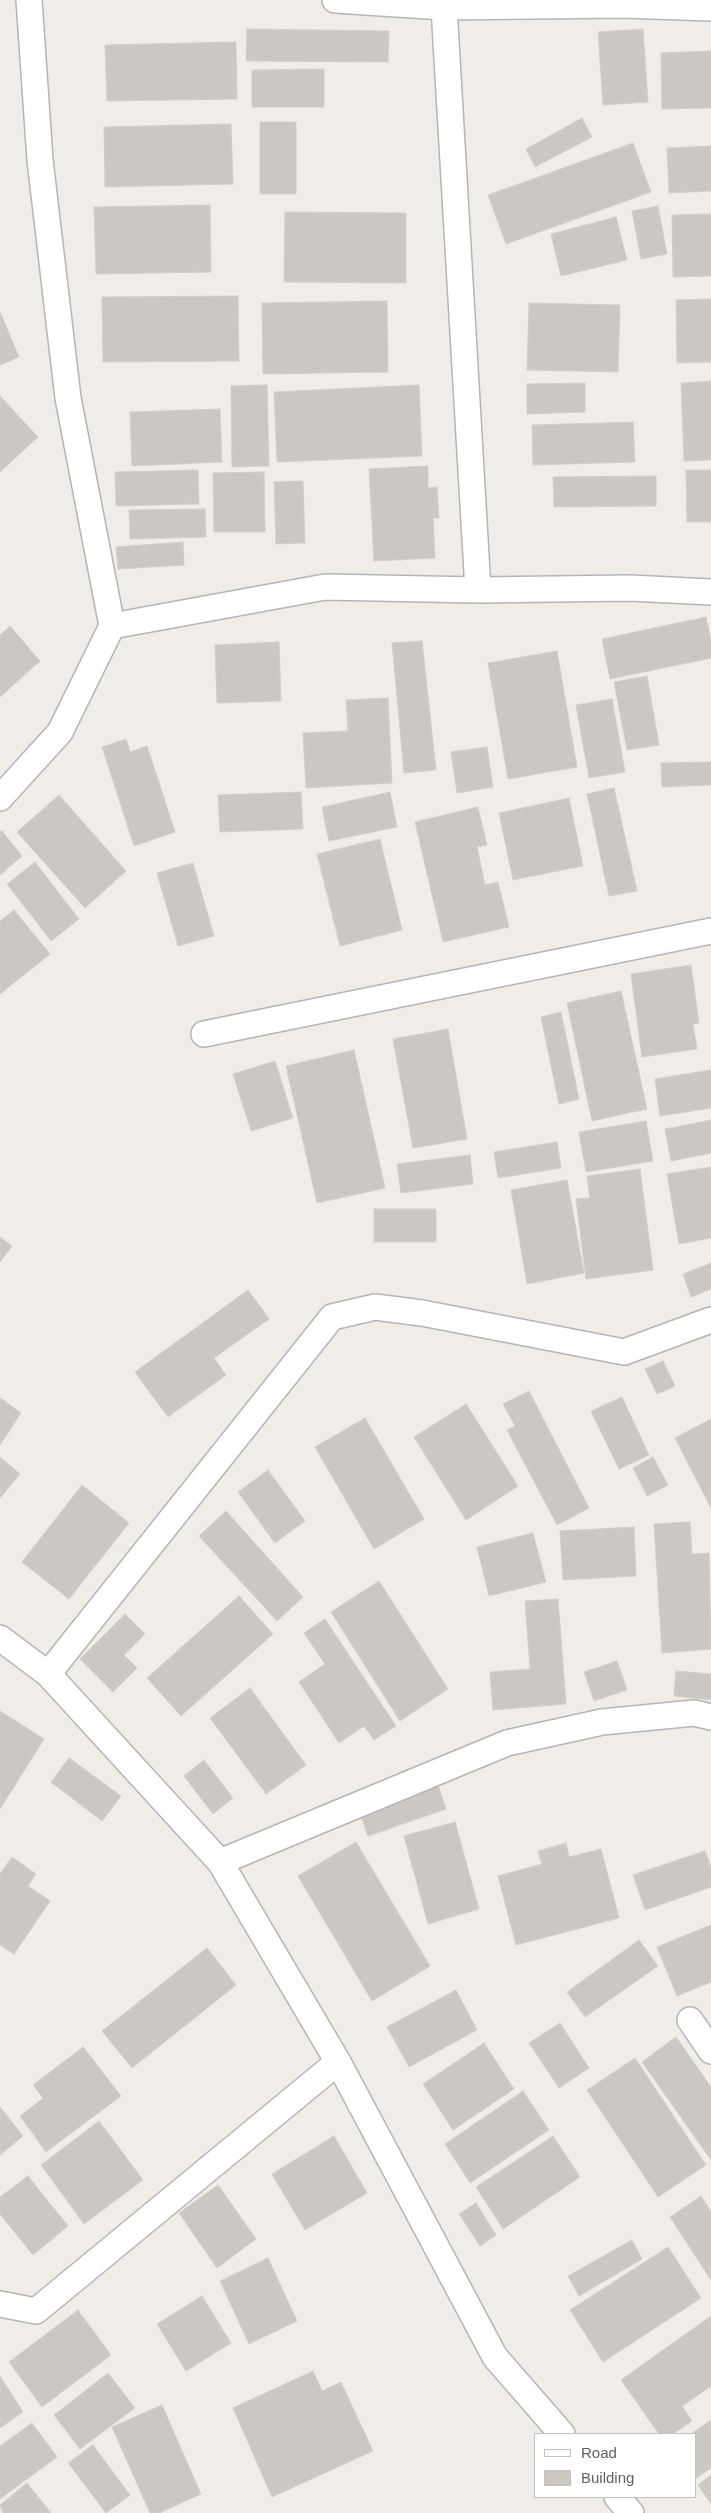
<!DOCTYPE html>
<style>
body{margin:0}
#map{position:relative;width:711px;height:2513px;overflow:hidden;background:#f0ede8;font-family:Arial,sans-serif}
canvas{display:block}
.legend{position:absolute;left:534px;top:2433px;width:162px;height:65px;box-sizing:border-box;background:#fff;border:1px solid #bfc1c2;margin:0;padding:6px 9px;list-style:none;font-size:15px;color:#5f6366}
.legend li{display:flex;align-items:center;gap:10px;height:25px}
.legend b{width:25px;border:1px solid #bfc1c2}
</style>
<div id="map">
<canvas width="711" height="2513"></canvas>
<ul class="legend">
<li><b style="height:6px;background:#fff"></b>Road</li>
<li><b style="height:14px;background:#cbc8c4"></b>Building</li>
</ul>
</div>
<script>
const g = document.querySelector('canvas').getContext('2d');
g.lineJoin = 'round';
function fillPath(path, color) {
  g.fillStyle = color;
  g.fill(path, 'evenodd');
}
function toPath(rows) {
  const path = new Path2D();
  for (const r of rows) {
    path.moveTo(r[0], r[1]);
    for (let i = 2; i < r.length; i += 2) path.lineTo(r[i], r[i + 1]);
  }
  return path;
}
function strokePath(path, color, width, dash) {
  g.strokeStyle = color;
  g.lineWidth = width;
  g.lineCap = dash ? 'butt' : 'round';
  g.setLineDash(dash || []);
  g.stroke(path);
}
const building = toPath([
 [247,29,389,31,388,62,246,61,247,29],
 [643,29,648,102,603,105,598,32,643,29],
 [236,42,237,99,107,101,105,45,236,42],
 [711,51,711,108,662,109,661,53,711,51],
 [324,69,324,107,252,107,252,70,324,69],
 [582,118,592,137,535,167,526,149,582,118],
 [260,122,296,122,296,194,260,194,260,122],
 [231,124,233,184,105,187,104,127,231,124],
 [633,143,651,192,506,244,488,195,633,143],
 [711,146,711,191,669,193,667,148,711,146],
 [210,205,211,272,96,274,94,207,210,205],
 [658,206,667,254,641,259,632,211,658,206],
 [285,212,406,213,406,283,284,282,285,212],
 [711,214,711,276,673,277,672,215,711,214],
 [616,217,627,260,561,276,551,234,616,217],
 [238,296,239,361,103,362,102,297,238,296],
 [711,299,711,362,677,363,676,300,711,299],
 [387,301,388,372,263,374,262,303,387,301],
 [529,303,620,305,618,372,527,370,529,303],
 [0,312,19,357,0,365,0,312],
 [711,381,711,460,684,461,681,383,711,381],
 [585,383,585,412,527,414,527,384,585,383],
 [267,385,269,466,232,467,231,386,267,385],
 [419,385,422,456,277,462,274,392,419,385],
 [0,396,38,437,0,472,0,396],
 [220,409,222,462,132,466,130,412,220,409],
 [633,422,635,462,533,465,532,425,633,422],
 [428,466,428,488,437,487,439,518,433,518,435,558,374,561,369,469,428,466],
 [198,470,199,504,116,506,115,472,198,470],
 [686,470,711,470,711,522,687,522,686,470],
 [264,472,265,532,214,532,213,473,264,472],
 [656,476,656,506,554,507,553,477,656,476],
 [303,481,305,543,276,544,274,482,303,481],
 [205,509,206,537,130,539,129,510,205,509],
 [183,542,184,565,118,569,116,547,183,542],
 [706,617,711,641,711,658,610,679,602,639,706,617],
 [10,626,40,661,0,697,0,635,10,626],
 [422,641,436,770,404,773,392,643,422,641],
 [279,642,281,701,217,703,215,645,279,642],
 [557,651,577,767,508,779,488,663,557,651],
 [647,676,659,745,627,750,614,682,647,676],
 [388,698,392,783,306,788,303,733,348,731,346,700,388,698],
 [612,699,625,772,589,778,576,705,612,699],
 [126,739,130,752,147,746,175,832,134,846,102,747,126,739],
 [487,747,493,787,457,793,451,752,487,747],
 [711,762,711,785,662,787,661,763,711,762],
 [614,788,637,891,609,896,587,794,614,788],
 [301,792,303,829,220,832,218,795,301,792],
 [390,792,397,827,329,841,322,807,390,792],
 [59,795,126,871,85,908,17,832,59,795],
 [569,798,583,866,513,880,499,813,569,798],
 [478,807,487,845,477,847,485,885,498,882,509,927,443,942,415,822,478,807],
 [2,831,22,856,0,875,0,832,2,831],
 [380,839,402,930,340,946,317,854,380,839],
 [35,862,79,919,51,941,7,884,35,862],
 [193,863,214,936,178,946,157,873,193,863],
 [14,910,50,954,0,994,0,921,14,910],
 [691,965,699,1023,693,1024,697,1049,642,1057,631,974,691,965],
 [621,991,647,1109,592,1121,567,1003,621,991],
 [561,1012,579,1099,559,1104,541,1017,561,1012],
 [448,1029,467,1139,413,1148,393,1039,448,1029],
 [354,1050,385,1188,317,1203,286,1066,354,1050],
 [275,1061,293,1118,251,1131,233,1074,275,1061],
 [711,1070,711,1108,660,1116,655,1079,711,1070],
 [711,1120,711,1153,671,1161,665,1129,711,1120],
 [646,1121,653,1161,586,1172,579,1132,646,1121],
 [557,1142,561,1168,498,1178,494,1152,557,1142],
 [470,1155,473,1184,401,1193,397,1164,470,1155],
 [711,1167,711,1238,679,1244,667,1174,711,1167],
 [640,1169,653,1270,586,1279,576,1199,590,1198,587,1176,640,1169],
 [567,1180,584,1273,527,1284,511,1190,567,1180],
 [374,1209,436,1209,436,1242,374,1242,374,1209],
 [0,1237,12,1246,0,1262,0,1237],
 [711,1263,711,1289,691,1297,683,1274,711,1263],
 [248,1290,269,1319,214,1358,226,1375,168,1417,135,1372,248,1290],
 [663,1361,675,1386,657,1394,645,1369,663,1361],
 [529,1391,589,1508,557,1525,507,1430,515,1426,503,1404,529,1391],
 [622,1397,649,1455,619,1469,591,1411,622,1397],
 [0,1398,21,1413,0,1445,0,1398],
 [466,1404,518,1486,466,1520,414,1437,466,1404],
 [365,1418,424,1519,374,1549,315,1447,365,1418],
 [711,1419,711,1508,675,1438,711,1419],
 [0,1457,20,1474,0,1498,0,1457],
 [653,1457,668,1485,647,1496,633,1468,653,1457],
 [268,1470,305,1521,275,1543,238,1492,268,1470],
 [82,1485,129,1523,69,1599,22,1562,82,1485],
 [226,1511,303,1597,277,1621,199,1536,226,1511],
 [690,1522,692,1554,709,1553,711,1649,662,1653,654,1524,690,1522],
 [634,1527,636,1576,563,1580,560,1531,634,1527],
 [533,1533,546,1582,489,1596,477,1547,533,1533],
 [379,1581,448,1689,400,1721,331,1612,379,1581],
 [239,1596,273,1634,181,1716,147,1678,239,1596],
 [558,1599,566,1704,493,1710,490,1672,530,1669,525,1601,558,1599],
 [125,1614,145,1634,124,1655,137,1668,113,1692,80,1659,125,1614],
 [325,1619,396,1726,374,1740,364,1726,339,1743,299,1682,325,1664,304,1633,325,1619],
 [617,1661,627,1690,594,1701,584,1672,617,1661],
 [676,1671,711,1674,711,1700,674,1696,676,1671],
 [250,1688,306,1765,266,1794,210,1718,250,1688],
 [0,1711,44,1739,0,1809,0,1711],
 [69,1758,121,1796,102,1821,51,1782,69,1758],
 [204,1760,233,1798,213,1814,184,1776,204,1760],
 [438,1785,446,1809,368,1836,360,1813,438,1785],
 [455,1822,479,1909,428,1924,404,1836,455,1822],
 [356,1842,430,1966,372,2001,298,1876,356,1842],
 [566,1843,569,1857,601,1849,619,1918,516,1945,498,1876,542,1864,538,1851,566,1843],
 [705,1851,711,1867,711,1887,645,1910,633,1875,705,1851],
 [12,1857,36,1874,28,1886,50,1901,14,1954,0,1945,0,1874,12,1857],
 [711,1925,711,1982,677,1996,657,1947,711,1925],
 [639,1940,658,1966,585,2017,567,1992,639,1940],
 [207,1948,236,1985,132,2068,102,2031,207,1948],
 [456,1990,477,2030,409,2067,387,2027,456,1990],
 [560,2023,589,2068,559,2088,529,2043,560,2023],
 [676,2037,711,2087,711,2160,642,2062,676,2037],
 [484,2043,514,2089,453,2130,423,2084,484,2043],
 [83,2047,121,2096,46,2152,20,2116,43,2098,33,2085,83,2047],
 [635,2058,706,2165,658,2197,587,2090,635,2058],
 [523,2091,549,2130,470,2183,445,2144,523,2091],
 [0,2107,23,2136,0,2155,0,2107],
 [99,2121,143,2180,84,2224,41,2165,99,2121],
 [334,2136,367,2193,305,2230,272,2174,334,2136],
 [553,2136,580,2177,503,2229,476,2187,553,2136],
 [28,2176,68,2226,33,2255,0,2214,0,2197,28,2176],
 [218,2185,256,2239,217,2268,179,2213,218,2185],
 [701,2196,711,2212,711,2280,670,2217,701,2196],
 [476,2203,496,2235,480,2246,459,2214,476,2203],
 [632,2240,642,2259,579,2296,568,2276,632,2240],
 [668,2247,701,2298,603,2362,570,2310,668,2247],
 [268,2258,297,2321,249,2344,220,2281,268,2258],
 [202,2296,231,2343,186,2371,157,2324,202,2296],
 [78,2310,111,2355,42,2407,9,2362,78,2310],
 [711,2316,711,2386,682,2406,692,2421,673,2434,659,2434,621,2380,711,2316],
 [313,2371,322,2391,341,2382,373,2451,272,2497,233,2408,313,2371],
 [108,2373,135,2408,80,2449,54,2415,108,2373],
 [0,2376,23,2412,0,2428,0,2376],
 [162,2405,201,2494,159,2513,150,2513,112,2427,162,2405],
 [711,2420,711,2468,695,2479,695,2434,691,2434,711,2420],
 [32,2423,57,2457,0,2499,0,2446,32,2423],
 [93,2445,130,2495,106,2513,68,2463,93,2445],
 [711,2475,711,2504,698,2485,711,2475],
 [27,2483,51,2513,3,2513,0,2505,27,2483]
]);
fillPath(building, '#cbc8c4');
strokePath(building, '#d4cec7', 1);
const street = toPath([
 [335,0,444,7,622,5,711,8],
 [444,7,478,590],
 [112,626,325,587,478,590,630,588,711,592],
 [0,798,60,732,112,626,68,398,40,160,29,0],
 [204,1034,711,931],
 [0,1638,48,1674,220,1862,338,2062,495,2357,562,2434],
 [48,1674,332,1317,375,1307,422,1313,624,1352,711,1320],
 [220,1862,507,1743,602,1722,694,1713,711,1717],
 [690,2020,711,2051],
 [0,2304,36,2311,338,2062],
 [617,2497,631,2513]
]);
strokePath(street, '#b3b5b8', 28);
strokePath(street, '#fff', 25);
</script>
